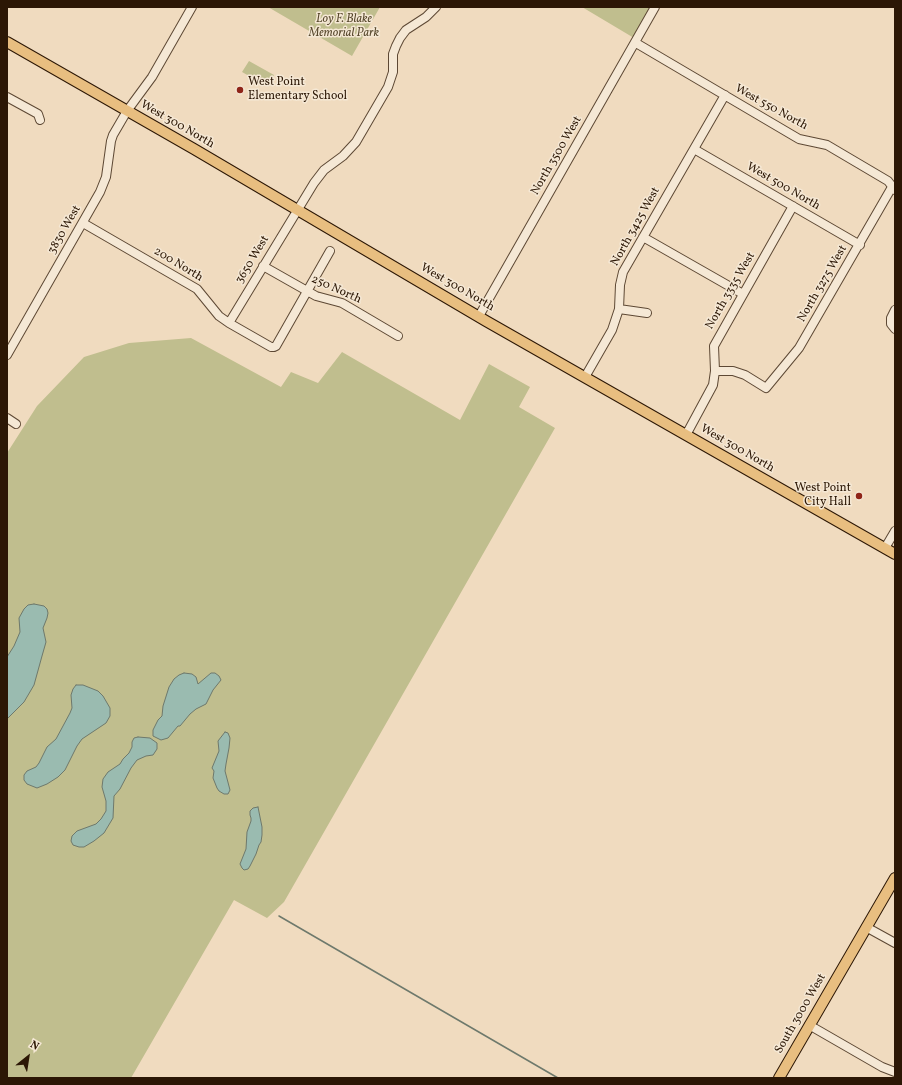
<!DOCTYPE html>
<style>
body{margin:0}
#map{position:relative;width:902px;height:1085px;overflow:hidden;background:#f0dbbf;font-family:Vollkorn,serif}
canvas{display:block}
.frame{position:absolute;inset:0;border:8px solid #2c1705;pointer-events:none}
.north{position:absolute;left:8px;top:1037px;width:40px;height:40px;-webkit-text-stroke:3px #f5e8d5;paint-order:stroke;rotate:30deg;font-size:11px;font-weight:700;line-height:16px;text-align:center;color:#2c1705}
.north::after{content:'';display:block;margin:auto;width:14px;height:18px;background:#2c1705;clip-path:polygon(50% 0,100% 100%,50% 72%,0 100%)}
</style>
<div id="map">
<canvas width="902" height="1085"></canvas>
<div class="frame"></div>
<div class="north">N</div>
</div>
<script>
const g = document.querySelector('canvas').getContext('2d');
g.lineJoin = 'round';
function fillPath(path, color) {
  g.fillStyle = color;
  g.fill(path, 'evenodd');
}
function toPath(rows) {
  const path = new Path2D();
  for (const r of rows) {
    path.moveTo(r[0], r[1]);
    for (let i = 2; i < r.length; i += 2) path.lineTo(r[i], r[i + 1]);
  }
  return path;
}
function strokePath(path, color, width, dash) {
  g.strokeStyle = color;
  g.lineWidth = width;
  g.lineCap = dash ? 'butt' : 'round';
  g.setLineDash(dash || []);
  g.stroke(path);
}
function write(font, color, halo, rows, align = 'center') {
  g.font = font + ' Vollkorn,serif';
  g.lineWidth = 3;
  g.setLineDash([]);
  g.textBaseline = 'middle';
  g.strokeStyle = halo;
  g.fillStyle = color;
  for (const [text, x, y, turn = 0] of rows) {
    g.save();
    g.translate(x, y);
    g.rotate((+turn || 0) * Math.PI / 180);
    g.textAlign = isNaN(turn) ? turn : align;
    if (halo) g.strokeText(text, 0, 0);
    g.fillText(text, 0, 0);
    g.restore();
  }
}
fillPath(toPath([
 [268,7,380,7,352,56],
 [582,7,652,7,634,38],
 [249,61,274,75,267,86,242,72],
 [191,338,281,387,291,372,318,383,342,352,460,420,489,364,530,387,519,407,555,428,284,902,267,918,234,900,131,1078,10,1078,7,1076,7,453,37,406,84,357,129,343]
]), '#c0be8e');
const water = toPath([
 [34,604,44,606,47,609,48,613,47,618,43,628,46,642,42,656,34,685,24,702,7,719,7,657,14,646,20,632,19,618,24,609,28,605,34,604],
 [184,673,192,674,196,677,198,684,211,673,215,673,219,676,221,680,213,690,206,704,196,709,190,714,180,726,178,726,168,738,161,740,153,736,153,730,158,720,162,716,163,706,169,687,174,679,179,675,184,673],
 [76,685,83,685,98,691,103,696,110,708,110,716,106,723,82,739,77,746,65,770,58,777,47,784,37,788,27,784,24,780,24,775,27,771,36,767,39,763,47,747,56,739,70,713,72,708,71,695,73,689,76,685],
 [225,732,228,733,230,738,229,748,226,764,225,771,230,790,228,794,224,794,219,791,217,788,213,778,214,771,212,768,219,751,218,741,225,732],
 [138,737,150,738,157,743,157,749,153,755,146,756,137,760,131,768,120,789,114,796,113,818,104,833,94,841,84,847,79,847,73,845,71,841,72,836,77,831,96,824,101,819,106,811,106,801,102,787,103,779,108,772,120,764,123,759,129,753,132,747,132,742,134,738,138,737],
 [258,807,262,827,262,835,261,842,259,845,256,854,250,866,248,869,244,870,242,868,240,864,246,849,247,832,251,821,251,818,250,815,250,811,253,808,258,807]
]);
fillPath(water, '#9abbb0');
strokePath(water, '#6e796c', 1);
strokePath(toPath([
 [279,916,558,1078]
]), '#6e796c', 1.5);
const minor = toPath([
 [636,43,799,139,827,145,888,181,895,190],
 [7,97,38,114,40,120],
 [694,149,860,245],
 [83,223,197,289,219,316,229,323,271,347,274,347,276,346,330,251],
 [643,237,743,294],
 [263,266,316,296,342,303,398,336],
 [619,309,647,313],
 [895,310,891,318,891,324,895,329],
 [479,316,655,7],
 [229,323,314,183,324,170,343,156,356,142,388,87,393,72,393,54,396,46,400,38,406,30,426,17,436,7],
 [7,355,100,192,106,177,111,141,113,135,127,111,152,77,192,7],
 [715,371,733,371,745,375,766,388,799,348,892,187],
 [585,377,612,330,619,309,620,285,623,272,725,95],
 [7,418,16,424],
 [686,435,713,385,715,371,714,346,793,206],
 [885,548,895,531],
 [866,927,895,943],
 [809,1025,882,1067,895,1072]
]);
const major = toPath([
 [7,42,194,149,486,321,895,554],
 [779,1078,895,878]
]);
strokePath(minor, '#5d4834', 10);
strokePath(major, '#2c1705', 12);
strokePath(minor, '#f5e8d5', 8);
strokePath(major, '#e8be80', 10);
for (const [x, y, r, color] of [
 [240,90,4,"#8f2418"],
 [859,496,4,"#8f2418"]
]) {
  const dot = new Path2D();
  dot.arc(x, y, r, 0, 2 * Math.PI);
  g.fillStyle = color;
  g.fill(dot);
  strokePath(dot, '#f5e8d5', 1.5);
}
write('italic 12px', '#58492e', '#f5e8d5', [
 ["Loy F. Blake",344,20],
 ["Memorial Park",344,34]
]);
write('12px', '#2c1705', '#f5e8d5', [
 ["West Point",248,83],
 ["Elementary School",248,97],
 ["West Point",851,489,"right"],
 ["City Hall",851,503,"right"]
], 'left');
write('12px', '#2c1705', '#f5e8d5', [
 ["West 550 North",771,108,29],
 ["West 300 North",177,125,30],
 ["North 3500 West",557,156,-60],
 ["West 500 North",783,187,30],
 ["North 3425 West",636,227,-61],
 ["3830 West",65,230,-60],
 ["3650 West",253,260,-59],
 ["200 North",178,265,31],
 ["North 3275 West",823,284,-60],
 ["West 300 North",457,288,30],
 ["250 North",336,290,24],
 ["North 3335 West",731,291,-60],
 ["West 300 North",737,449,30],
 ["South 3000 West",801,1014,-60]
]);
</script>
